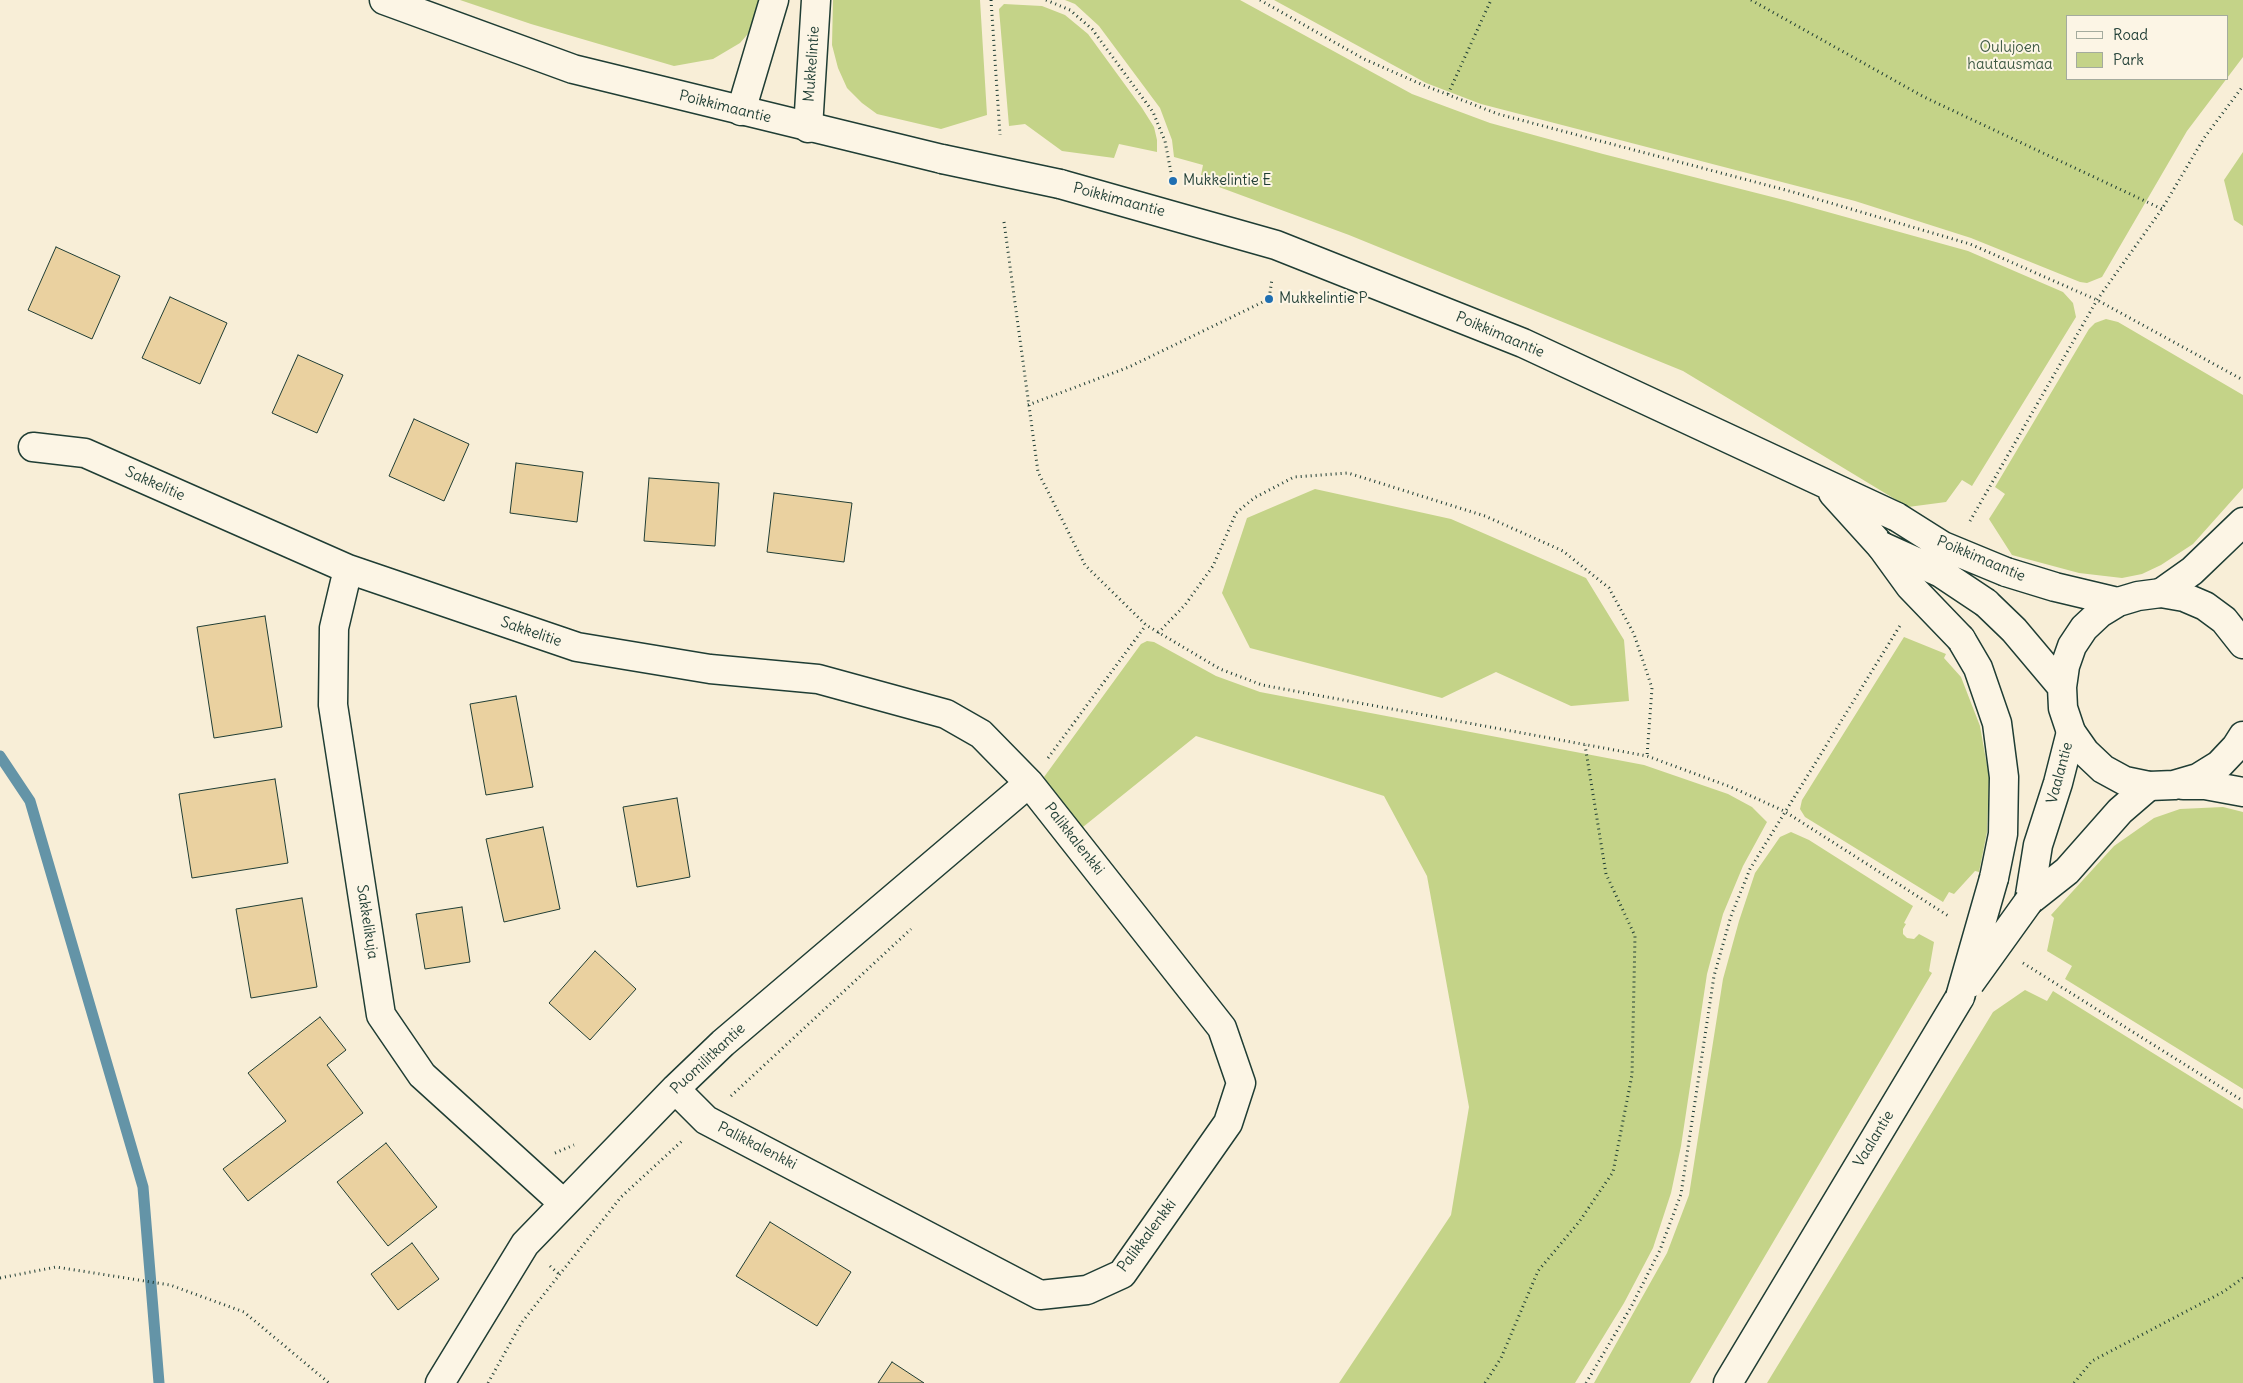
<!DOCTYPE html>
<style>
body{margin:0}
#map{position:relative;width:2243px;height:1383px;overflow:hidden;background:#f8eed7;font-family:Delius,sans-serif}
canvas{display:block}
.legend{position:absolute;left:2066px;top:15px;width:162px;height:65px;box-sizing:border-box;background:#fcf5e5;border:1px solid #a4ab9e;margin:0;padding:6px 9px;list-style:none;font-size:15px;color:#1f3d34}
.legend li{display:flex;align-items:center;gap:10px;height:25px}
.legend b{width:25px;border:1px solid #a4ab9e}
</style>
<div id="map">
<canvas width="2243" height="1383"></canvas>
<ul class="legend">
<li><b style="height:6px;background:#fcf5e5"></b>Road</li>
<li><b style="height:14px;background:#c4d388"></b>Park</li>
</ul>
</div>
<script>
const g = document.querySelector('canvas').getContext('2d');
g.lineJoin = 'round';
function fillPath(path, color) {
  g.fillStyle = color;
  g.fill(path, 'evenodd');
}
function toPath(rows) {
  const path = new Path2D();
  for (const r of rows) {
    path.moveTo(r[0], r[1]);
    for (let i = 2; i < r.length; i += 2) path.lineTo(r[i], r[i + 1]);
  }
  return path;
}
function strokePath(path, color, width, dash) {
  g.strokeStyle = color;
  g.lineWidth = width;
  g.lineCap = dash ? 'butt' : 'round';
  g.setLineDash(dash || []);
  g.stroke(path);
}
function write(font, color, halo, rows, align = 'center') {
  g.font = font + ' Delius,sans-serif';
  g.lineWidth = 4;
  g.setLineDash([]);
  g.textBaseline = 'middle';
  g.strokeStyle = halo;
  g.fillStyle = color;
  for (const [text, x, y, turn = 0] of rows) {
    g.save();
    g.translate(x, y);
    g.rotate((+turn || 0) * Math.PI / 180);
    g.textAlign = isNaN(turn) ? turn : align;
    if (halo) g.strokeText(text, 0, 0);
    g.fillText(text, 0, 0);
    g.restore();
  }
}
fillPath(toPath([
 [460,0,767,0,753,28,740,43,713,59,674,66,531,24],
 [833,0,980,0,987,115,941,129,877,114,862,103,847,88,838,68,832,45],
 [1065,0,1240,0,1412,94,1490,123,1603,154,1788,201,1968,251,2063,292,2073,303,2076,317,1972,486,1962,480,1946,502,1908,507,1683,371,1349,235,1200,180,1203,165,1174,157,1172,140,1160,108,1099,26,1075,4],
 [1274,0,2243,0,2243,57,2187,131,2102,277,2087,283,2080,282,1971,238,1855,201,1481,104,1426,83],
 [2067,16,2227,16,2227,79,2067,79],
 [1004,4,1042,6,1065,15,1088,34,1142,108,1154,127,1157,140,1157,152,1119,144,1114,158,1062,151,1025,124,1009,126,999,9],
 [2243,152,2243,226,2234,220,2224,180],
 [2106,319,2118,322,2243,395,2243,488,2193,544,2161,565,2142,574,2122,578,2079,573,2012,555,1989,519,2005,494,1995,487,2089,329,2095,323],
 [1315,489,1451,519,1586,578,1624,640,1629,701,1571,706,1496,672,1442,698,1250,648,1222,593,1247,518],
 [1904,637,1946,654,1944,658,1961,677,1980,726,1989,777,1987,832,1979,872,1975,871,1954,894,1949,892,1943,902,1805,817,1800,809,1802,800],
 [1147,641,1154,642,1216,676,1260,692,1644,765,1728,794,1752,807,1767,822,1743,866,1723,914,1707,974,1681,1146,1671,1193,1653,1248,1624,1303,1575,1383,1339,1383,1451,1215,1469,1107,1427,876,1384,796,1196,736,1078,831,1044,777,1141,644],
 [2223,807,2243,812,2243,1089,2065,979,2072,966,2047,951,2054,918,2051,915,2114,846,2154,818,2180,809],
 [1791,832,1809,840,1913,906,1904,923,1906,924,1903,929,1903,934,1907,938,1914,939,1919,934,1934,942,1929,971,1932,973,1690,1383,1594,1383,1667,1253,1689,1195,1723,979,1739,921,1755,873,1780,837],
 [2025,990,2047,1001,2053,991,2243,1109,2243,1383,1767,1383,1993,1012]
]), '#c4d388');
strokePath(toPath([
 [0,756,30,801,143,1187,159,1383]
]), '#6494a7', 11);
const building = toPath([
 [56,247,120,276,92,339,28,310,56,247],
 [170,297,227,323,200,384,142,358,170,297],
 [298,355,343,375,317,433,272,413,298,355],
 [414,419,469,444,444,501,389,476,414,419],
 [516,463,583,472,577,522,510,513,516,463],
 [649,478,719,483,715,546,644,541,649,478],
 [774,493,852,503,844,562,767,552,774,493],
 [265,616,282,727,214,738,197,627,265,616],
 [516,696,533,787,486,795,470,704,516,696],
 [275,779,288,863,192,878,179,794,275,779],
 [677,798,690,877,637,887,623,807,677,798],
 [543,827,560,909,504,922,486,839,543,827],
 [302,898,317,987,251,998,236,909,302,898],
 [462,907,470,962,425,969,416,914,462,907],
 [595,951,636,989,590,1040,549,1003,595,951],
 [320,1017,346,1050,327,1065,363,1113,248,1201,223,1169,286,1121,248,1073,320,1017],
 [386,1143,437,1207,388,1246,337,1182,386,1143],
 [770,1222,851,1272,817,1326,736,1276,770,1222],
 [412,1243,439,1279,398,1310,371,1274,412,1243],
 [892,1362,924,1383,878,1383,892,1362]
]);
fillPath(building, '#ead1a0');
strokePath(building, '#1f3d34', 1);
const street = toPath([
 [741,111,774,0],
 [808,128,816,0],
 [33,447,85,453,348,569,577,647,710,669,818,679,946,714,981,734,1029,783,1222,1028,1241,1083,1228,1123,1122,1274,1087,1290,1040,1295,706,1120,675,1089],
 [348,569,334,628,333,705,381,1015,422,1075,563,1203],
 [440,1383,525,1244,675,1089,723,1043,1029,783]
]);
const secondary = toPath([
 [2161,593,2192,571,2243,522],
 [1961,639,1978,668,1997,723,2004,777,2003,834,1994,878],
 [2029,901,2038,845,2058,783,2071,732],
 [2029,901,2067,871,2120,811,2149,786],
 [1728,1383,1960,997]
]);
const primary = toPath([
 [384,0,573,69,942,159],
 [1060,184,1276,245,1523,343,1897,517],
 [1833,493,1881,546],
 [2006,572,2055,587,2118,602],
 [1986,603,2014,630,2062,687],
 [2243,644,2224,620,2205,606,2184,597,2161,593,2138,596,2118,602,2100,613,2084,628,2072,646,2065,666,2062,687,2063,708,2071,732,2085,752,2103,769,2125,781,2149,786,2174,785,2198,778,2219,765,2236,747,2243,736],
 [2183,785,2205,785,2243,792]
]);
strokePath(street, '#1f3d34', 31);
strokePath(secondary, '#1f3d34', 31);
strokePath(primary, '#1f3d34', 31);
strokePath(toPath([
 [991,0,1000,135],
 [1046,0,1070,10,1092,29,1153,112,1165,141,1173,183],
 [1260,0,1364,59,1423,85,1498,114,1793,192,1970,244,2097,300,2243,380],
 [1751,0,1924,97,2162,209],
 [1448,94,1491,0],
 [1004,222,1038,472,1085,565,1146,625,1220,669,1262,685,1647,756,1731,787,1784,811,1950,917],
 [1028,405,1129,367,1269,299,1272,279],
 [1970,521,2097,300,2162,209,2204,138,2243,86],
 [1158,633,1185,605,1213,566,1236,513,1254,498,1294,477,1348,473,1485,516,1563,551,1609,588,1634,634,1652,688,1647,756],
 [1048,758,1146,625],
 [2023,963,2243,1101],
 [731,1096,911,929],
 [555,1153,574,1145],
 [550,1266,560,1275],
 [0,1278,56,1267,170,1285,244,1312,329,1383],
 [488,1383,522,1322,621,1197,682,1141],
 [1485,1383,1501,1358,1538,1271,1579,1222,1613,1172,1632,1075,1635,936,1606,874,1585,745],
 [1586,1383,1631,1307,1660,1250,1681,1194,1714,976,1731,916,1750,869,1901,624],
 [2074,1383,2092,1361,2223,1292,2243,1278]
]), '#1f3d34', 3, [1, 4]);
strokePath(street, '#fcf5e5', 28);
strokePath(secondary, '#fcf5e5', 28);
strokePath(primary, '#fcf5e5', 28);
const secondaryBridge = toPath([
 [1881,546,1910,586,1961,639],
 [1970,983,2029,901],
 [1960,997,1994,878]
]);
const primaryBridge = toPath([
 [942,159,1060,184],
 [1897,517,1943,546,2006,572],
 [1881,546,1941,573,1986,603]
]);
strokePath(secondaryBridge, '#1f3d34', 31, []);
strokePath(primaryBridge, '#1f3d34', 31, []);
strokePath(secondaryBridge, '#fcf5e5', 28);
strokePath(primaryBridge, '#fcf5e5', 28);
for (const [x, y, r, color] of [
 [1173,181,5,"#1f6fb2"],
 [1269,299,5,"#1f6fb2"]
]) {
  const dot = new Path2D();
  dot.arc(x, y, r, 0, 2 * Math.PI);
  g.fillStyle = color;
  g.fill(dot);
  strokePath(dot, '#fcf5e5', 2);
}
write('15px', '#405b45', '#fcf5e5', [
 ["Oulujoen",2010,48],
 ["hautausmaa",2010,65]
]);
write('15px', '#1f3d34', '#fcf5e5', [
 ["Mukkelintie",812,64,-86],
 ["Poikkimaantie",725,107,14],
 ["Poikkimaantie",1119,200,15],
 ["Poikkimaantie",1500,335,23],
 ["Sakkelitie",155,484,24],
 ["Poikkimaantie",1981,559,23],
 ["Sakkelitie",531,632,19],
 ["Vaalantie",2060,773,-75],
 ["Palikkalenkki",1074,839,52],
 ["Sakkelikuja",367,922,81],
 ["Puomilitkantie",708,1059,-43],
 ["Vaalantie",1874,1139,-59],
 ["Palikkalenkki",757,1146,27],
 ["Palikkalenkki",1147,1236,-53]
]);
write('15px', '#1f3d34', '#fcf5e5', [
 ["Mukkelintie E",1183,181],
 ["Mukkelintie P",1279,299]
], 'left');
</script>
